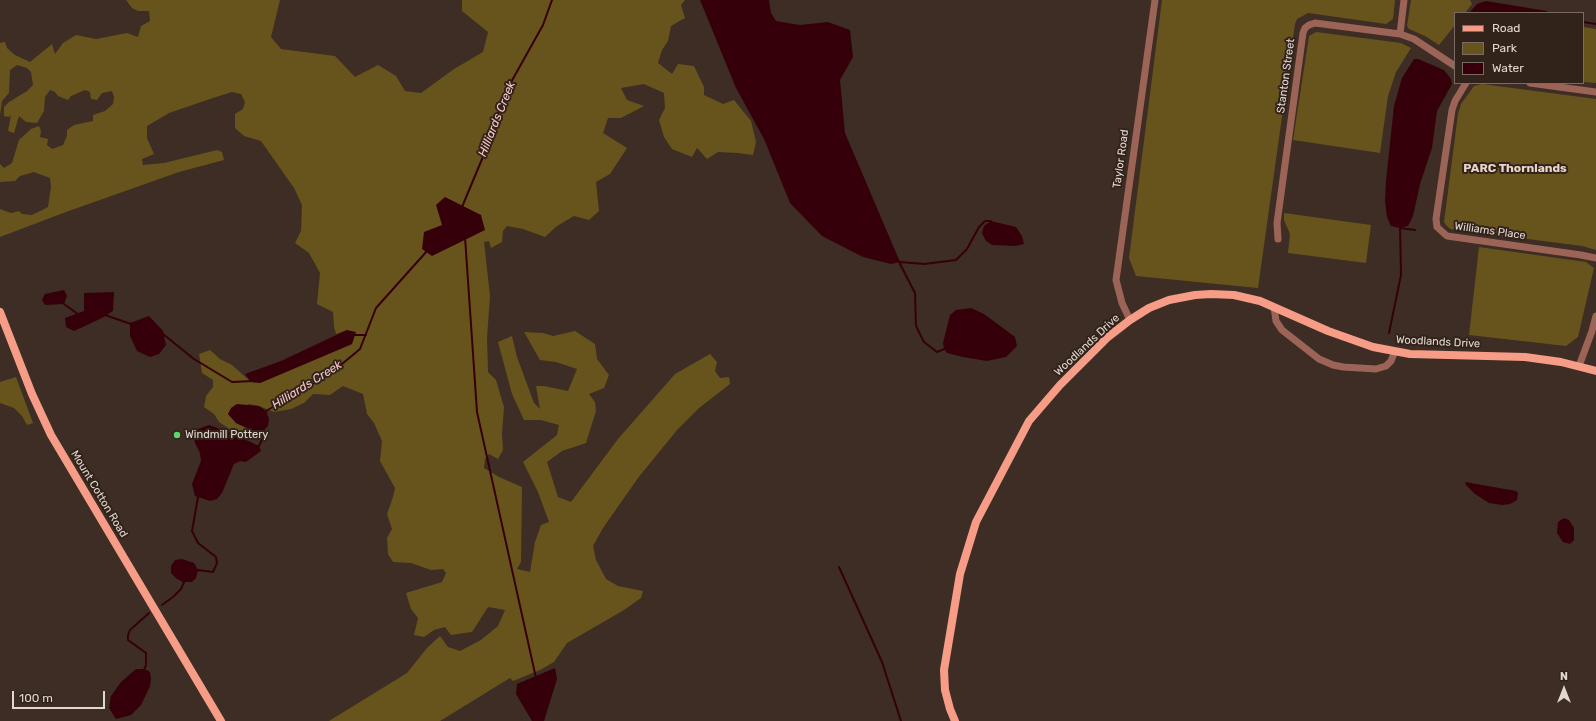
<!DOCTYPE html>
<style>
body{margin:0}
#map{position:relative;width:1596px;height:721px;overflow:hidden;background:#3d2d24;font-family:Rubik,sans-serif}
canvas{display:block}
.legend{position:absolute;left:1454px;top:12px;width:130px;height:72px;box-sizing:border-box;background:#32231a;border:1px solid #786b63;margin:0;padding:5px 7px;list-style:none;font-size:12px;color:#e1d7d1}
.legend li{display:flex;align-items:center;gap:8px;height:20px}
.legend b{width:20px;border:1px solid #786b63}
.north{position:absolute;left:1544px;top:669px;width:40px;height:40px;-webkit-text-stroke:3px #32231a;paint-order:stroke;rotate:0deg;font-size:11px;font-weight:700;line-height:16px;text-align:center;color:#e1d7d1}
.north::after{content:'';display:block;margin:auto;width:14px;height:18px;background:#e1d7d1;clip-path:polygon(50% 0,100% 100%,50% 72%,0 100%)}
.scale{position:absolute;left:12px;top:691px;width:93px;height:18px;box-sizing:border-box;border:2px solid #e1d7d1;border-top:0;padding-left:5px;font-size:12px;line-height:14px;white-space:nowrap;color:#e1d7d1;-webkit-text-stroke:3px #32231a;paint-order:stroke}
</style>
<div id="map">
<canvas width="1596" height="721"></canvas>
<ul class="legend">
<li><b style="height:5px;background:#f79c86"></b>Road</li>
<li><b style="height:11px;background:#67541c"></b>Park</li>
<li><b style="height:11px;background:#350009"></b>Water</li>
</ul>
<div class="north">N</div>
<div class="scale">100 m</div>
</div>
<script>
const g = document.querySelector('canvas').getContext('2d');
g.lineJoin = 'round';
function fillPath(path, color) {
  g.fillStyle = color;
  g.fill(path, 'evenodd');
}
function toPath(rows) {
  const path = new Path2D();
  for (const r of rows) {
    path.moveTo(r[0], r[1]);
    for (let i = 2; i < r.length; i += 2) path.lineTo(r[i], r[i + 1]);
  }
  return path;
}
function strokePath(path, color, width, dash) {
  g.strokeStyle = color;
  g.lineWidth = width;
  g.lineCap = dash ? 'butt' : 'round';
  g.setLineDash(dash || []);
  g.stroke(path);
}
function write(font, color, halo, rows, align = 'center') {
  g.font = font + ' Rubik,sans-serif';
  g.lineWidth = 4;
  g.setLineDash([]);
  g.textBaseline = 'middle';
  g.strokeStyle = halo;
  g.fillStyle = color;
  for (const [text, x, y, turn = 0] of rows) {
    g.save();
    g.translate(x, y);
    g.rotate((+turn || 0) * Math.PI / 180);
    g.textAlign = isNaN(turn) ? turn : align;
    if (halo) g.strokeText(text, 0, 0);
    g.fillText(text, 0, 0);
    g.restore();
  }
}
fillPath(toPath([
 [126,0,280,0,271,37,281,49,335,56,355,77,378,65,396,76,405,91,421,93,454,69,483,52,488,32,462,11,462,0,685,0,681,5,685,18,671,26,668,41,662,50,658,63,672,74,678,64,694,66,704,87,704,95,723,104,734,100,751,121,756,142,753,155,738,153,718,152,707,159,697,148,692,157,672,149,664,137,659,120,665,108,664,93,644,84,621,88,627,100,644,106,621,118,608,118,603,133,627,148,610,174,596,182,599,211,589,220,574,216,557,226,545,237,523,229,507,226,503,231,502,242,491,248,489,241,484,242,490,296,487,338,488,372,496,380,504,407,502,434,503,450,498,459,489,454,485,459,484,468,499,477,522,487,521,562,517,569,530,572,535,542,541,525,549,522,538,492,523,462,557,435,559,425,541,420,524,420,512,394,498,342,512,336,517,357,534,403,540,409,536,386,544,386,568,391,577,369,556,362,540,360,524,332,543,333,553,336,575,331,595,344,597,359,609,375,604,388,589,394,595,402,596,411,586,443,562,451,547,462,558,497,571,502,618,439,675,374,710,354,717,362,715,371,720,378,729,377,730,384,699,408,677,430,638,478,603,528,593,546,596,560,606,579,618,586,643,591,641,598,624,610,567,643,554,662,540,670,513,681,510,678,440,721,329,721,407,673,427,648,440,636,448,647,460,651,481,640,498,626,505,610,488,607,472,632,451,635,445,627,434,630,424,637,414,635,418,618,411,609,406,593,442,582,446,573,443,569,431,570,411,563,393,562,388,554,387,538,392,529,387,514,393,497,395,488,380,461,382,441,374,423,367,414,363,394,343,386,330,395,313,394,304,403,291,409,274,412,259,406,249,404,228,414,236,423,251,430,254,434,248,437,237,434,219,422,214,414,204,407,206,396,213,387,213,380,202,373,199,354,210,350,220,359,232,365,251,382,260,383,352,344,347,330,336,334,334,327,333,312,317,304,320,273,309,253,295,243,301,231,302,205,294,188,261,141,244,136,235,128,235,114,243,109,245,102,241,94,232,92,213,98,169,113,147,126,147,138,154,154,142,159,143,165,164,163,217,150,222,152,224,160,179,172,66,212,0,237,0,209,11,213,19,211,22,214,32,215,48,207,51,187,50,178,34,172,20,176,15,181,0,182,0,164,4,168,12,163,19,140,31,129,39,126,41,131,40,137,48,139,47,145,52,149,63,145,67,136,67,130,74,125,93,121,93,115,105,111,113,104,114,97,112,91,102,93,97,100,91,99,90,92,85,90,71,96,68,100,58,96,55,92,50,90,45,97,44,111,37,123,26,122,19,116,14,133,8,131,11,115,9,117,4,116,4,107,9,102,27,91,33,85,31,72,27,68,17,65,10,70,9,93,2,101,0,115,0,43,5,42,7,48,15,55,30,62,52,44,55,54,63,43,76,35,96,39,127,33,138,37,141,26,150,21,149,11,138,11,132,8],
 [1162,0,1395,0,1393,19,1386,24,1308,13,1297,19,1295,24,1258,288,1136,276,1129,258],
 [1411,0,1470,0,1472,4,1465,13,1455,13,1455,25,1439,45,1425,36,1409,29,1407,26],
 [1583,27,1596,29,1596,83,1583,82],
 [1316,32,1401,43,1411,48,1396,72,1388,96,1380,153,1293,140,1309,36],
 [1482,84,1596,99,1596,250,1582,246,1450,229,1446,225,1444,222,1458,114,1461,104,1474,86],
 [1284,213,1371,225,1366,263,1288,253,1290,234,1284,220],
 [1479,247,1586,262,1594,268,1578,337,1566,346,1469,335],
 [16,377,33,423,27,425,22,416,14,408,0,403,0,382]
]), '#67541c');
fillPath(toPath([
 [700,0,769,0,771,13,776,21,800,25,828,22,850,30,853,57,840,80,845,133,900,262,891,264,863,257,822,236,790,203,764,139,736,88],
 [1486,1,1547,11,1548,13,1469,13,1477,4],
 [1414,59,1418,59,1444,70,1451,79,1452,84,1437,111,1432,148,1420,184,1413,216,1408,226,1400,228,1391,226,1387,217,1385,201,1386,181,1394,106,1402,78],
 [445,197,481,215,485,230,432,256,422,249,424,232,442,225,436,205],
 [991,221,1016,227,1022,236,1024,244,1015,246,992,245,986,241,982,233,984,226],
 [64,290,67,296,64,304,45,305,42,300,45,294],
 [114,292,113,311,102,318,74,331,66,327,65,318,84,311,84,293],
 [971,308,984,314,1015,337,1017,346,1006,357,987,361,963,357,947,353,944,349,943,343,950,315,956,310],
 [149,316,163,331,166,345,159,354,150,357,137,351,130,336,130,323],
 [347,330,356,332,352,344,260,383,251,382,245,374,281,361],
 [237,404,259,406,266,411,269,419,268,426,264,430,251,430,236,423,228,414,231,408],
 [209,425,229,432,259,446,261,451,246,462,240,461,234,464,222,493,217,499,210,501,195,496,192,484,201,461,200,453,195,443,194,436,198,429],
 [1465,482,1516,491,1518,493,1517,500,1510,504,1502,505,1489,503,1475,494,1466,485],
 [1564,518,1569,520,1574,528,1574,540,1570,544,1563,542,1557,533,1558,522],
 [182,559,194,563,198,570,196,578,192,582,183,582,177,579,171,573,171,566,175,560],
 [555,668,557,679,544,721,532,721,516,694,517,684],
 [136,669,145,669,150,672,151,678,150,686,141,705,131,715,116,719,109,708,111,696,121,682]
]), '#350009');
strokePath(toPath([
 [1583,22,1596,24],
 [462,207,485,152,505,93,543,25,552,0],
 [1400,228,1415,230],
 [465,237,477,412,536,678],
 [898,260,915,293,916,326,924,342,937,352,944,349],
 [900,262,924,264,956,260,967,249,979,227,985,221,991,221],
 [64,304,79,315],
 [105,315,131,324],
 [1389,333,1401,275,1400,226],
 [161,334,163,334,194,359,232,382,253,381],
 [353,335,366,335],
 [266,413,266,411,330,374,360,349,376,308,427,251],
 [257,447,259,446,263,437,264,428],
 [839,567,882,662,901,721],
 [197,571,198,570,213,572,217,563,216,557,198,543,192,531,198,497],
 [162,605,173,597,181,589,185,580],
 [146,663,146,653,128,640,128,635,130,630,149,613],
 [144,670,146,665]
]), '#350009', 2);
strokePath(toPath([
 [1400,34,1404,0],
 [1466,83,1455,101,1452,110,1436,219,1437,227,1447,236,1581,255,1596,258],
 [1530,83,1596,92],
 [1278,239,1277,223,1303,33,1305,28,1309,25,1315,23,1400,34,1414,39,1455,66],
 [1274,307,1276,321,1282,330,1319,359,1333,365,1343,367,1376,369,1386,366,1391,361,1395,351],
 [1130,320,1122,303,1116,280,1155,0],
 [1579,366,1592,331,1596,316]
]), '#9b6456', 7);
strokePath(toPath([
 [0,312,32,394,51,435,221,721],
 [955,721,950,709,945,690,944,670,960,574,976,522,1029,421,1060,385,1108,337,1130,320,1149,308,1169,300,1195,295,1211,294,1234,295,1260,301,1328,331,1373,347,1410,354,1525,357,1561,362,1596,371]
]), '#f79c86', 8);
for (const [x, y, r, color] of [
 [177,435,4,"#5cd56d"]
]) {
  const dot = new Path2D();
  dot.arc(x, y, r, 0, 2 * Math.PI);
  g.fillStyle = color;
  g.fill(dot);
  strokePath(dot, '#32231a', 1.5);
}
write('11px', '#e1d7d1', '#32231a', [
 ["Stanton Street",1286,76,-82],
 ["Taylor Road",1121,159,-82],
 ["Williams Place",1490,231,8],
 ["Woodlands Drive",1438,342,3],
 ["Woodlands Drive",1087,345,-43],
 ["Mount Cotton Road",99,494,59]
]);
write('11px', '#e1d7d1', '#32231a', [
 ["Windmill Pottery",185,435]
], 'left');
write('italic 12px', '#f8c7c9', '#32231a', [
 ["Hilliards Creek",497,119,-68],
 ["Hilliards Creek",307,385,-32]
]);
write('bold 12px', '#ead5c9', '#32231a', [
 ["PARC Thornlands",1515,169]
]);
</script>
